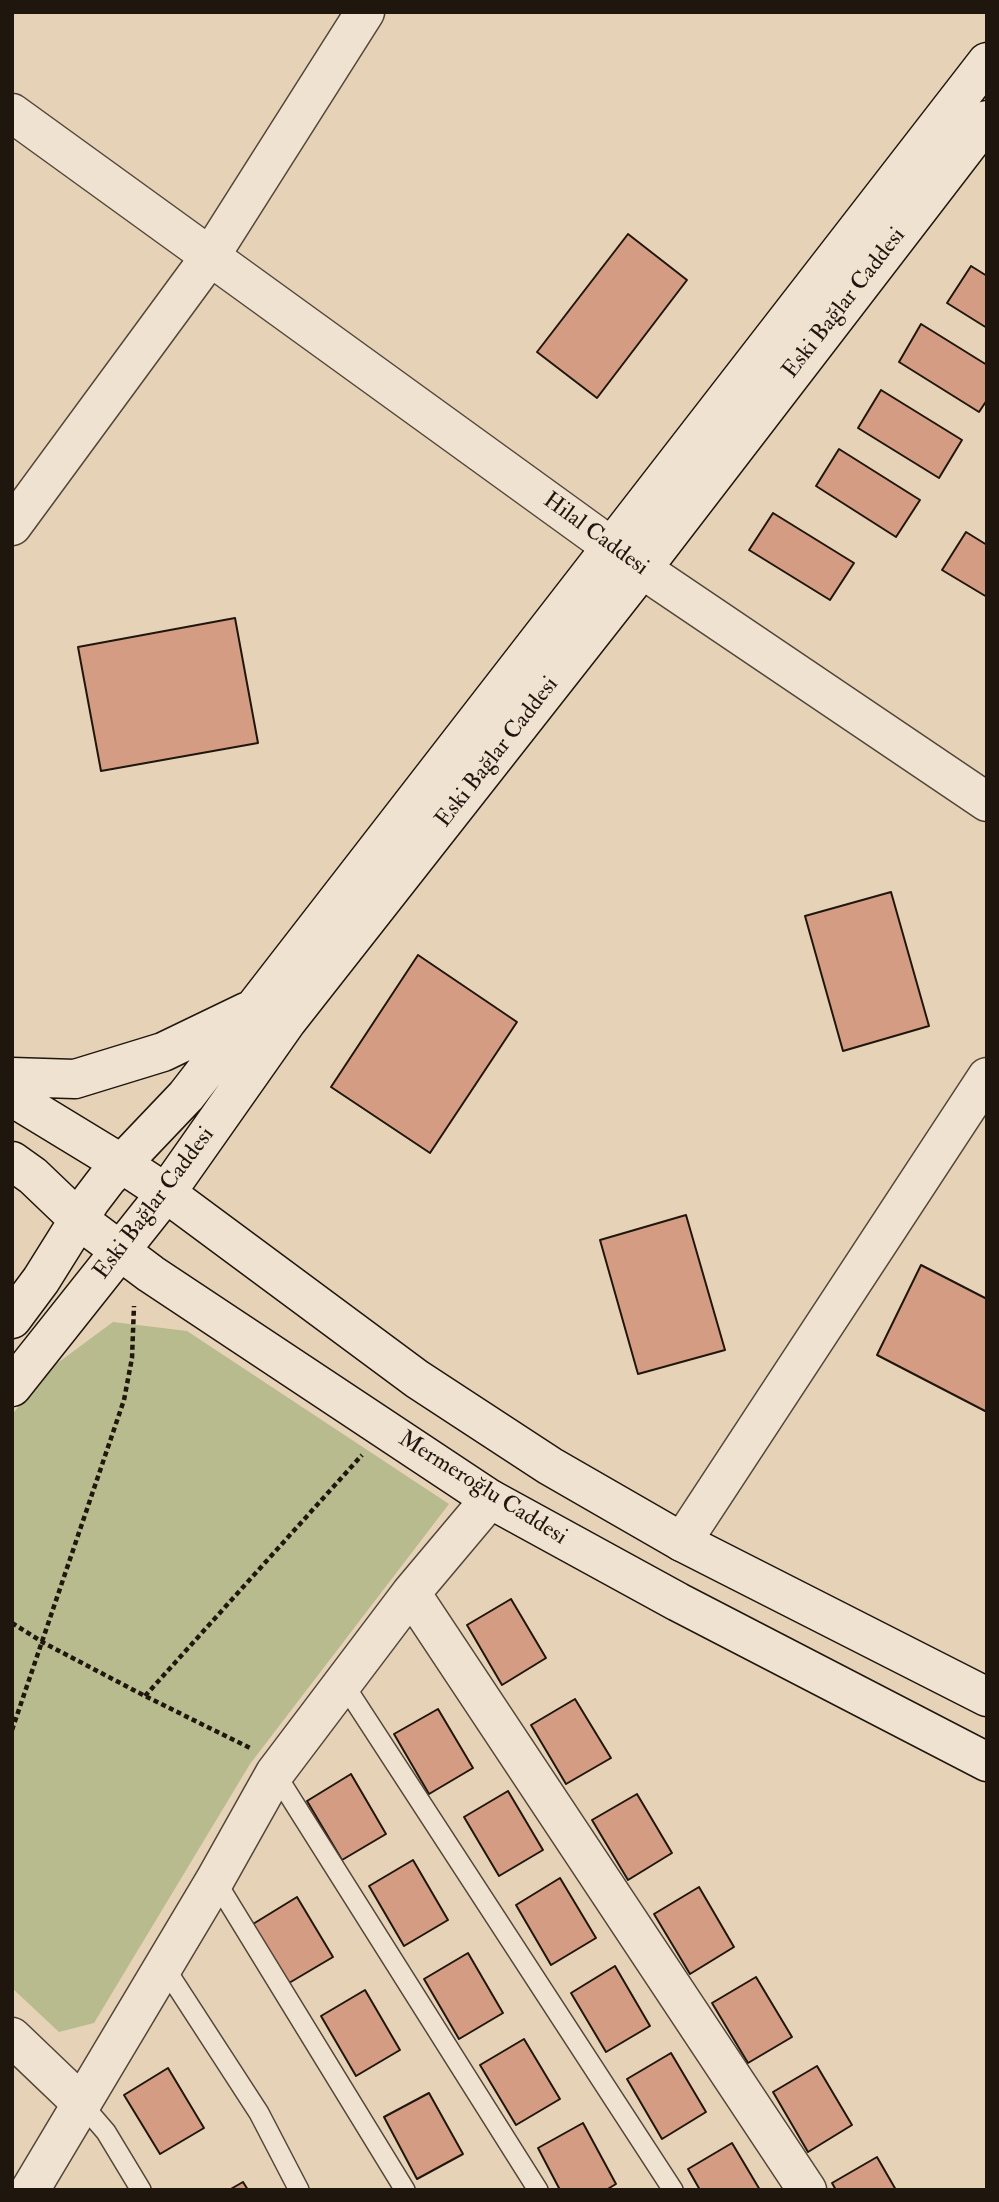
<!DOCTYPE html>
<meta charset="utf-8">
<style>
body{margin:0}
#map{position:relative;width:999px;height:2202px;overflow:hidden;background:#e6d2b7;font-family:"IM FELL Double Pica",serif}
canvas{display:block}
.frame{position:absolute;inset:0;border:14px solid #1f170d;pointer-events:none}
</style>
<div id="map">
<canvas width="999" height="2202"></canvas>
<div class="frame"></div>
</div>
<script>
const g = document.querySelector('canvas').getContext('2d');
g.lineJoin = 'round';
function fillPath(path, color) {
  g.fillStyle = color;
  g.fill(path, 'evenodd');
}
function toPath(rows) {
  const path = new Path2D();
  for (const r of rows) {
    path.moveTo(r[0], r[1]);
    for (let i = 2; i < r.length; i += 2) path.lineTo(r[i], r[i + 1]);
  }
  return path;
}
function strokePath(path, color, width, dash) {
  g.strokeStyle = color;
  g.lineWidth = width;
  g.lineCap = dash ? 'butt' : 'round';
  g.setLineDash(dash || []);
  g.stroke(path);
}
function write(font, color, halo, rows, align = 'center') {
  g.font = font + ' "IM FELL Double Pica",serif';
  g.lineWidth = 6;
  g.setLineDash([]);
  g.textBaseline = 'middle';
  g.strokeStyle = halo;
  g.fillStyle = color;
  for (const [text, x, y, turn = 0] of rows) {
    g.save();
    g.translate(x, y);
    g.rotate((+turn || 0) * Math.PI / 180);
    g.textAlign = isNaN(turn) ? turn : align;
    if (halo) g.strokeText(text, 0, 0);
    g.fillText(text, 0, 0);
    g.restore();
  }
}
fillPath(toPath([
 [113,1322,187,1331,449,1504,250,1764,94,2023,59,2032,12,1988,12,1415,44,1373]
]), '#b7bb8d');
const building = toPath([
 [628,234,687,280,597,398,537,352,628,234],
 [971,266,987,276,987,328,947,303,971,266],
 [921,324,987,365,987,400,979,412,899,362,921,324],
 [881,390,962,440,939,478,858,428,881,390],
 [839,449,920,500,896,537,816,486,839,449],
 [773,513,854,563,830,600,749,550,773,513],
 [966,532,987,545,987,597,942,570,966,532],
 [235,618,258,743,101,771,78,647,235,618],
 [891,892,929,1026,843,1051,805,916,891,892],
 [418,955,517,1022,430,1153,331,1087,418,955],
 [686,1215,725,1350,638,1374,600,1240,686,1215],
 [921,1265,987,1299,987,1412,877,1355,921,1265],
 [511,1599,546,1658,502,1685,467,1625,511,1599],
 [575,1699,611,1758,566,1784,531,1725,575,1699],
 [438,1709,473,1768,429,1794,394,1734,438,1709],
 [351,1774,386,1834,342,1860,307,1801,351,1774],
 [508,1791,543,1850,499,1876,464,1817,508,1791],
 [637,1794,672,1853,628,1880,592,1820,637,1794],
 [413,1860,448,1920,404,1946,369,1886,413,1860],
 [560,1878,596,1938,551,1965,516,1905,560,1878],
 [699,1887,734,1947,690,1974,654,1914,699,1887],
 [297,1897,333,1957,289,1983,253,1924,297,1897],
 [468,1953,503,2013,459,2039,424,1979,468,1953],
 [615,1966,650,2026,606,2052,571,1993,615,1966],
 [756,1977,792,2037,748,2063,712,2003,756,1977],
 [365,1990,400,2050,356,2076,321,2016,365,1990],
 [524,2039,560,2099,516,2125,480,2065,524,2039],
 [671,2053,706,2112,662,2139,627,2079,671,2053],
 [817,2066,852,2125,808,2152,773,2092,817,2066],
 [168,2068,204,2128,160,2154,124,2095,168,2068],
 [429,2093,463,2154,417,2179,384,2117,429,2093],
 [583,2123,616,2184,606,2190,560,2190,538,2148,583,2123],
 [732,2143,760,2190,700,2190,688,2169,732,2143],
 [877,2157,896,2190,836,2190,832,2183,877,2157],
 [243,2182,248,2190,229,2190,243,2182]
]);
fillPath(building, '#d49c82');
strokePath(building, '#1f170d', 2);
const lane = toPath([
 [343,1683,673,2190],
 [275,1773,538,2190],
 [215,1880,405,2190],
 [163,1965,259,2113,299,2190],
 [81,2103,106,2132,141,2190]
]);
const street = toPath([
 [12,113,642,569,987,802],
 [12,526,209,258,365,12],
 [682,1542,987,1077],
 [411,1593,807,2190],
 [12,2037,81,2103],
 [30,2190,215,1880,275,1773,411,1593,490,1499]
]);
const secondary = toPath([
 [12,1077,75,1079,163,1052,246,1012],
 [12,1097,122,1164,166,1193,417,1379,550,1466,682,1542,987,1697],
 [12,1161,33,1176,79,1220,151,1274,490,1499,678,1602,987,1762],
 [12,1319,41,1280,91,1200,107,1179,186,1096,987,62],
 [12,1387,166,1193,287,1021,642,569,987,120]
]);
strokePath(lane, '#514638', 22);
strokePath(street, '#514638', 41);
strokePath(secondary, '#1f170d', 41);
strokePath(toPath([
 [12,1623,44,1643,145,1696,250,1748],
 [145,1696,362,1455],
 [12,1730,124,1400,132,1358,134,1306]
]), '#1f170d', 4.5, [5, 3.5]);
strokePath(lane, '#efe2d0', 19);
strokePath(street, '#efe2d0', 38);
strokePath(secondary, '#efe2d0', 38);
write('23px', '#1f170d', '#efe2d0', [
 ["Eski Bağlar Caddesi",845,304,-52],
 ["Hilal Caddesi",595,535,36],
 ["Eski Bağlar Caddesi",498,753,-52],
 ["Eski Bağlar Caddesi",155,1204,-53],
 ["Mermeroğlu Caddesi",482,1489,32]
]);
</script>
